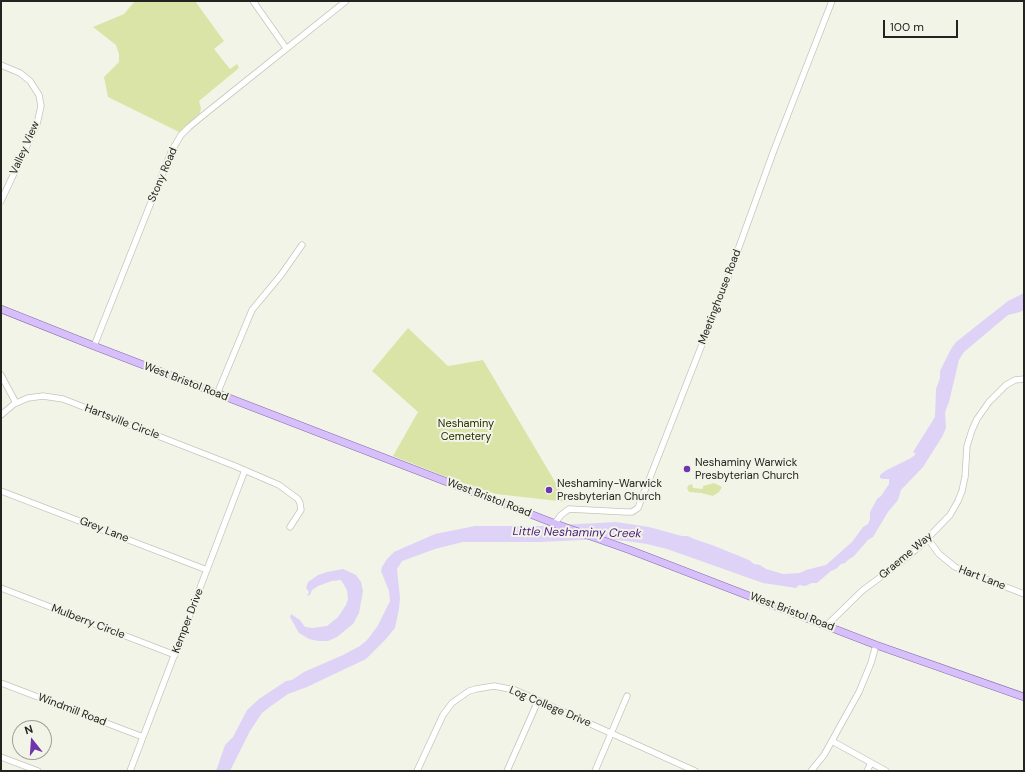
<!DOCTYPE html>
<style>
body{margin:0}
#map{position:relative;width:1025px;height:772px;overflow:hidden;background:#f2f4e8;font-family:"DM Sans",sans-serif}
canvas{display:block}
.frame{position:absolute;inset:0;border:2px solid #232420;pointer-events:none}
.north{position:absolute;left:12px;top:720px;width:40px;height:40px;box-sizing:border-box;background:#f2f4e8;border:1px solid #9fa198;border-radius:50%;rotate:343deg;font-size:11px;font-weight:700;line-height:16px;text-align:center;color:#232420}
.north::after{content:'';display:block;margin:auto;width:14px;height:18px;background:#6d36ac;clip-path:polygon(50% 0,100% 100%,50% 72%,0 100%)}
.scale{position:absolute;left:883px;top:20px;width:75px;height:18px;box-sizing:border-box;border:2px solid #232420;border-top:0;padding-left:5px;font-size:12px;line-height:14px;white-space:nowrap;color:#232420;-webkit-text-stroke:3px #f2f4e8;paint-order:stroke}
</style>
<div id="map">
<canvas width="1025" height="772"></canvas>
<div class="frame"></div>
<div class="north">N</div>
<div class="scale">100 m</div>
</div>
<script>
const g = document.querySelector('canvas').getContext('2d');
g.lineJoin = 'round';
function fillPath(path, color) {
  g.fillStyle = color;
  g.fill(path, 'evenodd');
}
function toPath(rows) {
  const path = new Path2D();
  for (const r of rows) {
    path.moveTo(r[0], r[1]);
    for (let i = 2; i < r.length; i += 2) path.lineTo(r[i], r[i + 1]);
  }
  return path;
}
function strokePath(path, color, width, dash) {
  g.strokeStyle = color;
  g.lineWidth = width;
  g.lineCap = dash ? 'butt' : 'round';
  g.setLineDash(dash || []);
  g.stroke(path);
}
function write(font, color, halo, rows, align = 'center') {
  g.font = font + ' "DM Sans",sans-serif';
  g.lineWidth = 4;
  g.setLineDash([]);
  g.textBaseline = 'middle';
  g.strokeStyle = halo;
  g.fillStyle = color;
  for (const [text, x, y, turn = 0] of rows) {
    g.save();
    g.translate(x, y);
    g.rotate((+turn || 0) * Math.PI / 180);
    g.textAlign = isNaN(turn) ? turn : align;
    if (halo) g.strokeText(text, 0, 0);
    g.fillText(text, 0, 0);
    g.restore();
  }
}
fillPath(toPath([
 [135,1,195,1,224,41,214,49,230,69,237,64,239,68,199,101,201,108,200,113,179,132,108,97,104,77,119,62,119,54,116,45,93,27,124,14],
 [408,328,448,366,483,360,567,502,496,494,457,481,393,456,418,412,372,371],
 [714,483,722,487,719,492,713,496,701,493,689,492,687,488,689,485,692,484,693,488,703,489,703,486]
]), '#dae4a6');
fillPath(toPath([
 [1024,293,1024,310,1020,312,1008,315,964,352,959,360,949,402,945,412,946,428,942,437,923,467,901,490,898,500,888,512,873,537,868,540,854,556,848,560,845,563,841,564,836,569,831,571,817,583,812,583,805,586,799,585,796,588,763,583,667,549,647,544,626,541,605,539,540,542,463,542,435,549,402,561,397,569,400,598,399,609,395,628,386,639,366,659,307,687,288,694,271,706,262,713,250,731,230,771,216,771,225,745,233,737,247,710,259,699,286,681,292,680,304,672,343,655,360,646,367,640,377,627,390,601,389,591,381,571,382,567,387,559,394,552,435,534,475,526,540,526,616,522,649,527,682,536,688,536,694,539,712,545,749,560,754,564,760,565,766,569,783,574,800,573,806,570,826,565,852,542,863,527,868,524,870,519,870,512,877,499,881,496,889,484,889,479,883,479,880,478,880,475,885,471,911,458,916,454,913,452,935,417,936,389,940,378,940,371,951,349,956,342,1008,301],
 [343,569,356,575,361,582,363,591,359,613,353,624,337,637,328,641,318,641,309,639,299,633,290,617,291,614,300,620,305,627,312,628,327,626,338,617,346,605,348,599,347,590,341,580,332,581,318,586,312,590,310,595,307,596,309,592,306,588,308,582,318,575,327,572]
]), '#dfd2f7');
const minor = toPath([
 [253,1,286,48],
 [1,65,20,73,30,81,39,95,41,106,37,124,1,201],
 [94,346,171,152,181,135,189,127,206,113,346,1],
 [1,375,16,403],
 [217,394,252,310,281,275,302,245],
 [1,415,14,404,28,398,43,396,63,399,235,466,279,485,298,499,300,503,301,510,290,527],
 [1,491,207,570],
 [555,523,561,515,569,509,626,512,632,512,638,508,726,283,774,150,832,1],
 [928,539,939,554,955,567,1024,594],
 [1,588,175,655],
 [827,625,863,590,901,562,920,546,950,515,958,501,962,491,965,477,967,446,972,430,977,419,989,402,1006,385,1015,380,1024,379],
 [1,683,143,737],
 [832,741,886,771],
 [1,757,38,771],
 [130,771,245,470],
 [417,771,443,715,452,703,469,691,476,689,494,686,515,690,695,771],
 [507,771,538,701],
 [595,771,627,696],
 [811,771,824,755,859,692,871,663,876,645],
 [867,771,871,763]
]);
const major = toPath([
 [1,309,94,346,556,524,630,550,876,645,1024,697]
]);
strokePath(minor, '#c4c6ba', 7);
strokePath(major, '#866dab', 8);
strokePath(minor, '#fff', 5.5);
strokePath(major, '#d6bffa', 7);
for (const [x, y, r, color] of [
 [687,469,4,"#6d36ac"],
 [549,490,4,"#6d36ac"]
]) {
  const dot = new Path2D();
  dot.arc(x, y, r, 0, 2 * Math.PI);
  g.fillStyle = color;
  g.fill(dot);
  strokePath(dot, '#f2f4e8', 1.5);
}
write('11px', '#232420', '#f2f4e8', [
 ["Valley View",25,148,-66],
 ["Stony Road",163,175,-67],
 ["Meetinghouse Road",720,297,-69],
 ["West Bristol Road",186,382,21],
 ["Hartsville Circle",122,422,21],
 ["West Bristol Road",489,498,21],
 ["Grey Lane",104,530,21],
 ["Graeme Way",906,556,-40],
 ["Hart Lane",982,578,21],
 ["West Bristol Road",792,612,21],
 ["Kemper Drive",188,621,-69],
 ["Mulberry Circle",88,622,21],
 ["Log College Drive",550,707,23],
 ["Windmill Road",72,710,21]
]);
write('11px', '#2a2f02', '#f2f4e8', [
 ["Neshaminy",466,424],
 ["Cemetery",466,437]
]);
write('11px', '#232420', '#f2f4e8', [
 ["Neshaminy Warwick",695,463],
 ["Presbyterian Church",695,476],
 ["Neshaminy-Warwick",557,484],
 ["Presbyterian Church",557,497]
], 'left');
write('italic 12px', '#4b187e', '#f2f4e8', [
 ["Little Neshaminy Creek",577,533,1]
]);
</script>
